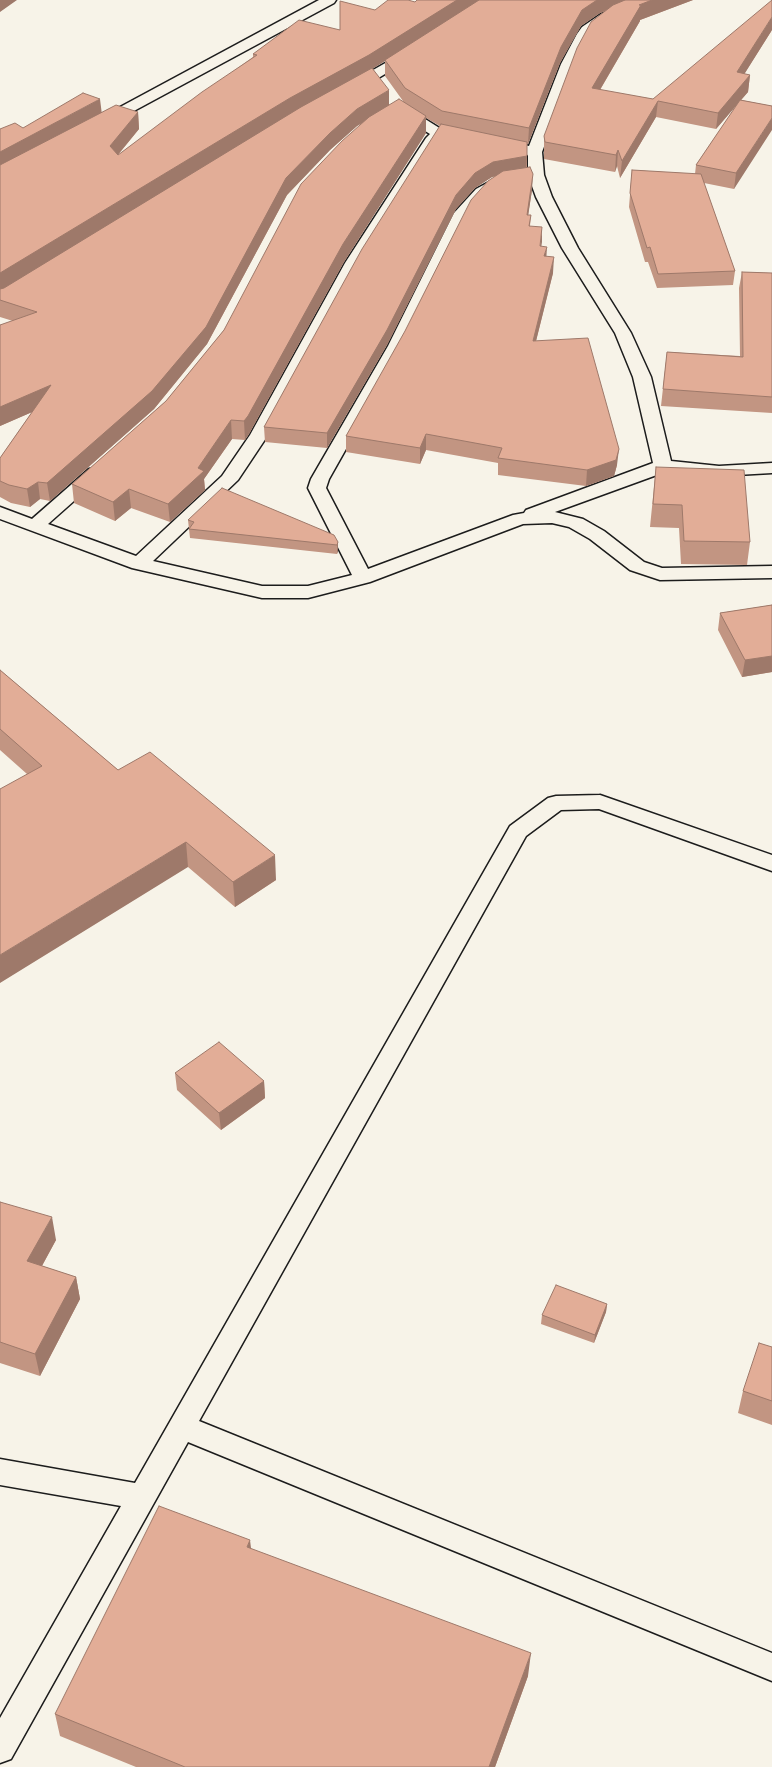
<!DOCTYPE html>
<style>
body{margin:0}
canvas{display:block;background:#f7f3e8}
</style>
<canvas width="772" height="1767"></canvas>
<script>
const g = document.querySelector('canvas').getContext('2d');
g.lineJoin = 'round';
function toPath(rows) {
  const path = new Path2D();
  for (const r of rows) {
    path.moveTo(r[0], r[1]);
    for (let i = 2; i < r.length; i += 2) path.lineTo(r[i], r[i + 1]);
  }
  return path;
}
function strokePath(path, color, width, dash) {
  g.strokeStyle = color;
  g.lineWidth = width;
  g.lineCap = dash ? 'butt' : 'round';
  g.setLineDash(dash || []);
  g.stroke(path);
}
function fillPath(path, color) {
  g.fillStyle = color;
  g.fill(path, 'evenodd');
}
const minor = toPath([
 [633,0,651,0,649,3,611,20,592,33,575,64,542,152,544,175,552,197,578,248,631,333,651,377,671,461,719,466,772,463,772,473,719,476,665,472,555,512,583,519,604,531,644,562,662,568,772,566,772,578,660,580,630,570,590,539,569,527,552,523,523,524,370,582,308,598,262,598,132,568,0,519,0,507,32,519,89,469,95,468,101,469,104,473,101,477,48,524,136,556,222,476,250,435,345,263,426,138,430,134,396,113,394,110,396,107,401,106,406,107,441,129,471,135,473,138,471,141,466,142,440,137,361,263,268,435,238,480,153,561,262,586,308,586,352,575,308,488,311,479,388,346,454,213,476,189,489,182,494,184,497,187,469,215,404,346,329,479,326,488,368,569,513,515,524,513,526,510,653,463,633,377,615,333,562,248,536,197,528,175,528,155,493,147,491,144,493,141,498,140,529,146,561,64,577,34,582,27,601,14,633,0],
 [410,49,415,50,417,53,415,56,355,92,350,93,345,92,343,89,345,86,410,49],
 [600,795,772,855,772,871,599,809,561,810,526,836,199,1421,772,1653,772,1681,188,1442,11,1759,0,1763,0,1718,121,1506,0,1485,0,1459,135,1483,510,826,548,798,556,796,600,795]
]);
const tertiary = toPath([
 [319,0,336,0,334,3,106,126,101,127,96,126,94,123,96,120,319,0]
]);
strokePath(minor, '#1c1c1c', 3);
strokePath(tertiary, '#1c1c1c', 3);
fillPath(minor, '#f7f3e8');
fillPath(tertiary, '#f7f3e8');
fillPath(toPath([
 [417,0,693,0,640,20,640,21,600,90,653,99,772,30,744,74,750,75,748,92,741,100,772,106,734,189,704,183,735,271,733,285,657,288,648,262,645,262,629,207,632,170,695,174,696,165,739,102,716,129,656,117,620,178,617,166,615,172,544,159,544,136,608,10,600,13,581,26,560,63,528,144,527,144,527,167,532,190,528,215,531,215,530,226,546,256,553,273,536,341,617,465,614,476,586,486,498,475,498,463,426,450,420,464,346,452,346,436,495,176,492,177,475,188,456,209,387,345,327,448,265,442,264,427,440,126,426,118,426,133,344,262,249,434,245,440,232,439,204,479,205,490,170,522,131,508,115,521,74,503,72,484,166,401,224,330,362,123,357,126,330,150,287,195,207,344,154,409,50,501,40,499,30,507,11,503,0,497,0,458,32,412,0,426,0,325,13,321,0,317,0,129,23,128,101,112,138,112,139,129,118,155,253,57,253,54,340,30,375,10,415,2],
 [385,61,385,76,403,101,389,105,373,68],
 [742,272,772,273,772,413,661,406,667,352,740,356,739,288],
 [656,467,750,542,747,565,681,564,679,528,650,527],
 [188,520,338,542,338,551,337,554,190,538],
 [772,605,772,672,742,677,718,630,720,613],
 [0,670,118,770,276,880,235,907,188,867,27,774,0,750],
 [175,1073,264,1081,265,1098,221,1130,177,1090],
 [0,1202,56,1240,42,1266,76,1277,80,1299,40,1376,0,1363],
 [607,1304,606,1312,594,1343,541,1324,542,1315],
 [772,1347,772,1425,738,1413,743,1391],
 [251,1549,528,1676,495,1767,136,1767,60,1736,55,1714]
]), '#c29582');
fillPath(toPath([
 [0,0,17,0,0,12],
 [457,0,482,0,369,71,0,292,0,273,290,98],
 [597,0,629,0,600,13,581,26,560,63,528,144,529,128,561,47,582,10],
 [652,0,693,0,640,20,640,21,591,105,592,88,639,5],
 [772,17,772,30,735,89,737,72],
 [750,75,748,92,716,129,718,113],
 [389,90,389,107,357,126,330,150,287,195,207,344,154,409,50,501,47,483,286,178,330,133,357,109],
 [100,99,102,115,0,170,0,152],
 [658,101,656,117,620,178,622,161],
 [138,112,139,129,111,163,110,146],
 [426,116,426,133,344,262,249,434,245,440,244,421,343,244],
 [772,118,772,130,734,189,736,173],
 [618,150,617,166,615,172,616,155],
 [527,156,526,171,492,177,475,188,456,209,387,345,327,448,327,433,456,195,475,173,493,162],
 [533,174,532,190,526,230,527,215],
 [542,227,542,242,539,262,540,246],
 [547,247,546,263,544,256],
 [554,257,553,273,532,357,533,341],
 [51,385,53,403,0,426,0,407],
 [231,420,232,439,204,479,205,490,170,522,168,504,198,468],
 [426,434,426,450,420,464,420,448],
 [619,449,617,465,614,476,586,486,587,470],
 [38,482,40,499,30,507,27,489],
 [129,489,131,508,115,521,113,502],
 [338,542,338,551,337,554,337,545],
 [772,656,772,672,742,677,745,660],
 [186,842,188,867,0,983,0,955],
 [275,855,276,880,235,907,233,882],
 [264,1081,265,1098,221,1130,219,1113],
 [52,1217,56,1240,32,1284,27,1261],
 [76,1277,80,1299,40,1376,35,1354],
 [607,1304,606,1312,594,1343,595,1335],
 [250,1540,253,1564,247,1547],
 [531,1653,528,1676,495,1767,489,1767]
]), '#9e796a');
const building = toPath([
 [388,0,408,0,415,2,417,0,457,0,369,55,290,98,0,273,0,165,116,105,138,112,110,146,118,155,202,92,257,55,253,54,299,20,340,30,340,1,375,10,388,0],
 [479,0,597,0,582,10,561,47,529,128,442,111,405,88,385,60,479,0],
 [625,0,652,0,639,5,641,5,592,88,653,99,772,0,772,17,737,72,750,75,718,113,658,101,622,161,618,150,616,155,545,142,544,136,577,48,591,22,613,5,625,0],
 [372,68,389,90,357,109,330,133,286,178,206,327,152,391,47,483,38,482,27,489,9,485,0,481,0,458,51,385,0,407,0,325,37,312,0,300,0,289,4,288,301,107,372,68],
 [83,93,100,99,0,152,0,129,15,123,23,128,83,93],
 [399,99,426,116,343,244,248,416,244,421,231,420,198,468,204,471,168,504,129,489,113,502,72,484,166,401,224,330,301,184,342,141,369,117,399,99],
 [740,100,772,106,772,118,736,173,696,165,740,100],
 [441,124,527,142,527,156,493,162,475,173,456,195,387,330,327,433,264,427,362,249,441,124],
 [530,167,533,174,527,215,531,215,529,226,542,227,540,246,547,247,544,256,554,257,533,341,588,338,619,449,616,460,587,470,498,458,502,448,426,434,420,448,346,436,405,331,471,200,488,181,503,171,530,167],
 [632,170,701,174,735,271,658,274,650,247,647,248,630,193,632,170],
 [742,272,772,273,772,397,663,389,667,352,743,357,742,272],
 [656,467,744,470,750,542,684,541,682,505,653,504,656,467],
 [222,488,334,535,338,542,337,545,189,529,194,522,188,520,222,488],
 [772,605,772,656,745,660,720,613,772,605],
 [0,670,118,770,150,752,275,855,233,882,186,842,0,955,0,789,42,766,0,729,0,670],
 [219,1042,264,1081,219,1113,175,1073,219,1042],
 [0,1202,52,1217,27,1261,76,1277,35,1354,0,1342,0,1202],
 [556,1285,607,1304,595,1335,542,1315,556,1285],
 [759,1343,772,1347,772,1401,743,1391,759,1343],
 [159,1506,250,1540,247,1547,531,1653,489,1767,185,1767,55,1714,159,1506]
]);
fillPath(building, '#e2ad97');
strokePath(building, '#9e796a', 1);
</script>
